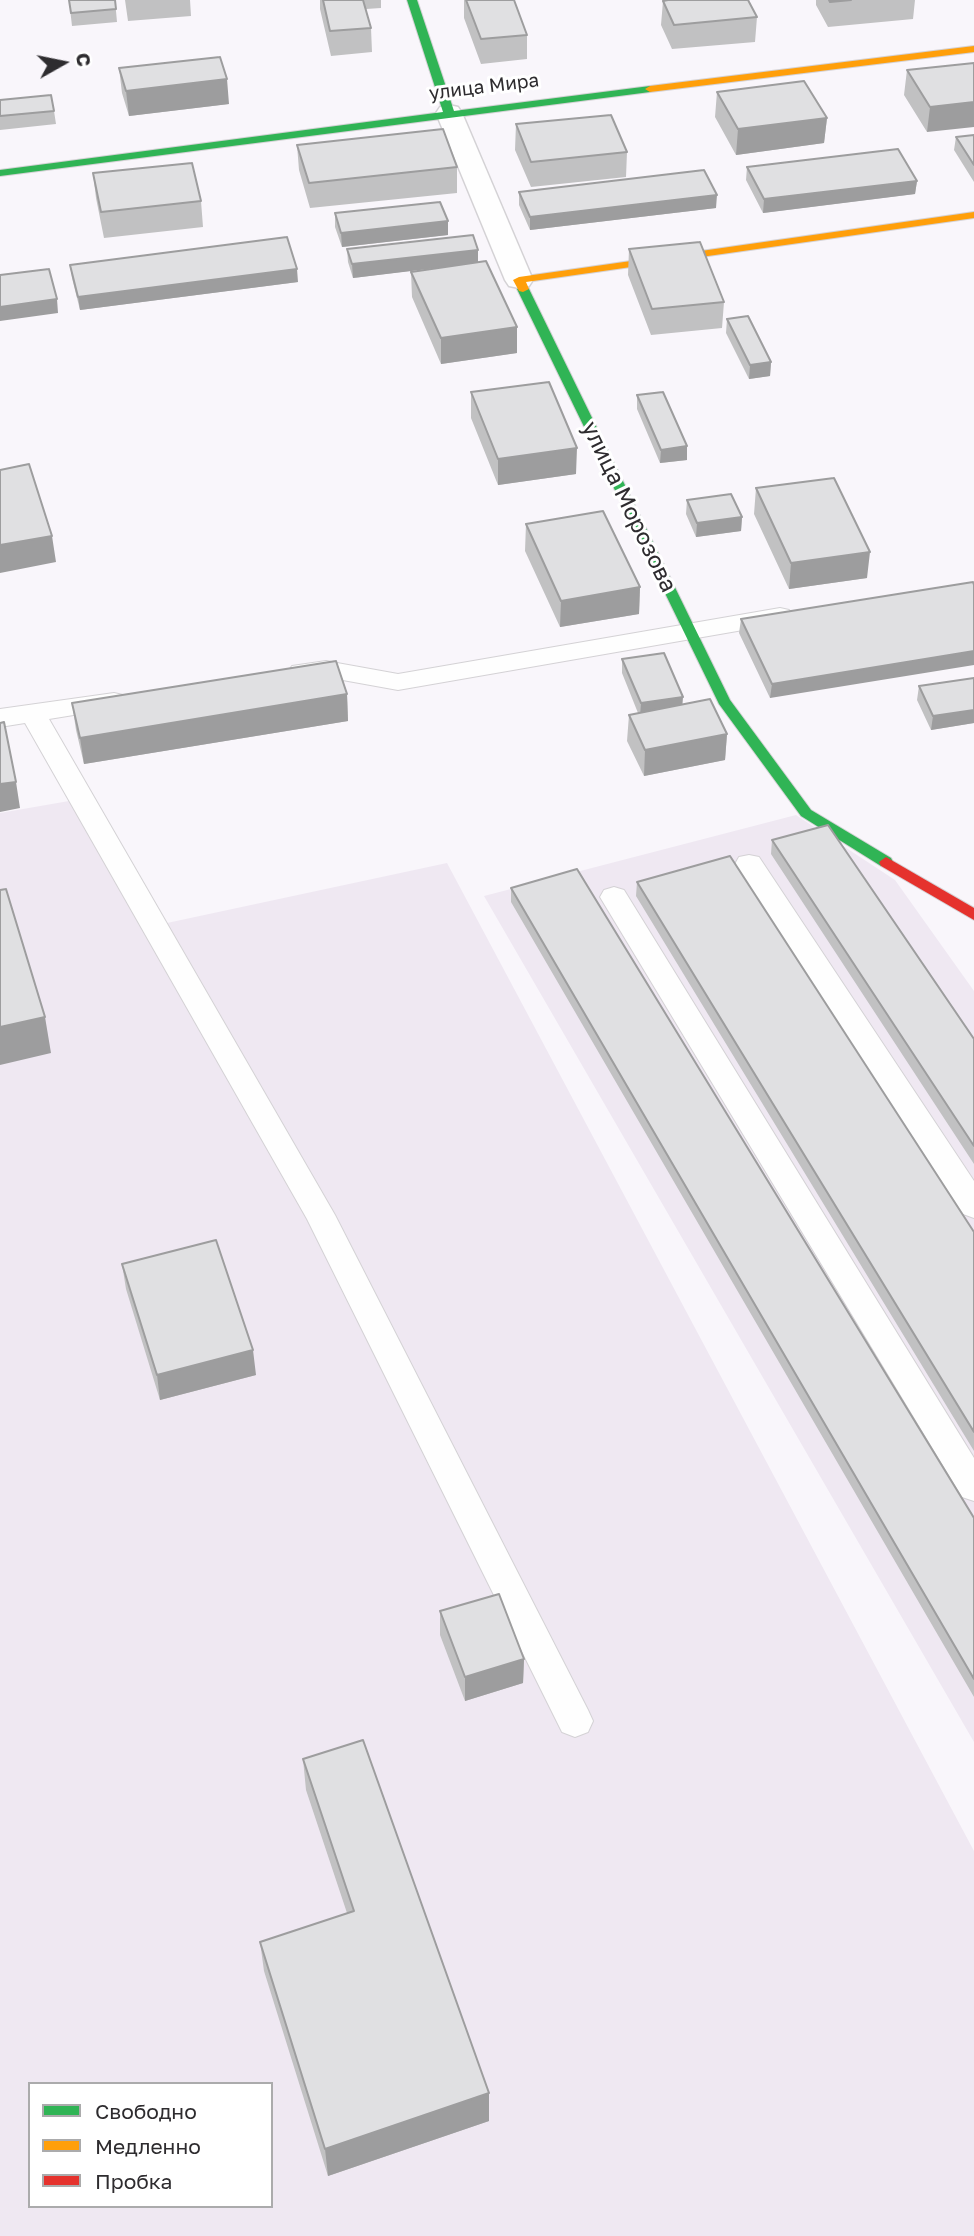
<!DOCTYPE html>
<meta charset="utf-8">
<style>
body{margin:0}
#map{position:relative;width:974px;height:2236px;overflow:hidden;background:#f9f6fb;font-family:"Golos Text",sans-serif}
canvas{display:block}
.legend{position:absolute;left:28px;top:2082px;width:245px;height:126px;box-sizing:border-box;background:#fff;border:2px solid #ababac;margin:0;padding:9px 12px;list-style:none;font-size:21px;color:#2e2c2f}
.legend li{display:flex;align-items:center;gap:14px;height:35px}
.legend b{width:35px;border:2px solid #ababac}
.north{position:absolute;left:28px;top:28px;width:70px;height:70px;-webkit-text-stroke:5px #fff;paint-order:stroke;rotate:81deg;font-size:19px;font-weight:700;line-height:28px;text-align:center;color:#2e2c2f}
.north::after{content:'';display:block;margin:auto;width:24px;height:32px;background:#2e2c2f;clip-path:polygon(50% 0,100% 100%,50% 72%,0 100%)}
</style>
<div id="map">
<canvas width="974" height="2236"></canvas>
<ul class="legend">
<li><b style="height:9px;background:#30b455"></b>Свободно</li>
<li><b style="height:9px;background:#ff9f0a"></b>Медленно</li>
<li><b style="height:9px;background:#e5322d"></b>Пробка</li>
</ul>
<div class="north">С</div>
</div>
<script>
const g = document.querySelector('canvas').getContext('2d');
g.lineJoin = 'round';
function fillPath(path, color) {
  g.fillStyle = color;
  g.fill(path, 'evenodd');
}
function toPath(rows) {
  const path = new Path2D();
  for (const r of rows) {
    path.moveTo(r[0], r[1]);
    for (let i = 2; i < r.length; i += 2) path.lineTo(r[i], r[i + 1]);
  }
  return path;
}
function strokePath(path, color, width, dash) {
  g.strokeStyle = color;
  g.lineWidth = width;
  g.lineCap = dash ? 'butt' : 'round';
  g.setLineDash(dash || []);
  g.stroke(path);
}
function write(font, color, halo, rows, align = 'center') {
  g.font = font + ' "Golos Text",sans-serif';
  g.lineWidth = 6;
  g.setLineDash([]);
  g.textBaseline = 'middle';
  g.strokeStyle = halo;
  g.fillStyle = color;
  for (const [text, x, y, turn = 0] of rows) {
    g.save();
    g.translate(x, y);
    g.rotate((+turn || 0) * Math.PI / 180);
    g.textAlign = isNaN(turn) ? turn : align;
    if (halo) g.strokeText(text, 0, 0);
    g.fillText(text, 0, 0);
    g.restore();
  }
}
fillPath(toPath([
 [92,797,167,923,447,863,974,1851,974,2236,0,2236,0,813],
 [30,2084,271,2084,271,2206,30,2206],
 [796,815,895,880,974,991,974,1742,484,896]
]), '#efe8f2');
const lane = toPath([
 [780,608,789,610,793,616,789,622,398,690,326,677,301,680,292,678,288,672,292,666,326,661,398,674,780,608],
 [114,693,123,695,127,701,123,707,49,719,335,1215,588,1710,593,1721,588,1732,575,1737,562,1732,307,1219,25,723,0,727,0,709,114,693],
 [749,855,759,857,974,1181,974,1218,963,1214,739,871,735,864,739,857,749,855],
 [614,887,624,890,974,1458,974,1501,962,1497,600,897,604,890,614,887]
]);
const street = toPath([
 [449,105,458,107,462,113,533,280,529,286,519,288,509,286,505,280,436,113,440,107,449,105]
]);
const fast = toPath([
 [407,0,417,0,454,111,650,86,655,89,650,92,0,176,0,170,443,112,407,0],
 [523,286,529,289,730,700,811,810,891,858,893,862,891,866,881,866,801,816,719,704,517,289,523,286]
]);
const slow = toPath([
 [974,46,974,52,650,92,645,89,650,86,974,46],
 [974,212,974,218,526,282,529,289,523,292,519,291,513,280,519,277,974,212]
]);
const jam = toPath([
 [886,857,974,908,974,920,881,866,879,862,886,857]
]);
strokePath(lane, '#d4d2d5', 2);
strokePath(street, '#d4d2d5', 3);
strokePath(fast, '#d4d2d5', 2);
strokePath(slow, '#d4d2d5', 2);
strokePath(jam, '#d4d2d5', 2);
fillPath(lane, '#fefefe');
fillPath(street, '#fefefe');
fillPath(fast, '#30b455');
fillPath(slow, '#ff9f0a');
fillPath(jam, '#e5322d');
fillPath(toPath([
 [69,0,115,0,117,22,72,26],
 [125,0,190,0,191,16,128,21],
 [320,0,381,0,381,8,366,9,371,28,372,52,331,56,320,9],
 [464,0,514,0,527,35,527,59,481,64,464,18],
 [816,0,915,0,913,19,828,27,816,5],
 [663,1,757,17,755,42,672,49,661,25],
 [974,63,927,132,904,95,907,70],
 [119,68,229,104,129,116,122,93],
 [717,92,827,118,824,143,736,155,715,117],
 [0,100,54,111,56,124,0,130],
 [516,124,627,152,626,177,531,187,515,150],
 [974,135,974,182,954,150,956,137],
 [297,145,457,167,457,193,310,208,299,170],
 [747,167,917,181,915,194,763,213,746,180],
 [93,173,201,201,203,227,104,238,96,198],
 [519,192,716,208,530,230,519,205],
 [335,213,448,221,448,235,342,247,335,227],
 [347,249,478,250,478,262,517,353,441,364,412,297,411,272,434,268,353,278,348,262],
 [629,249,724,302,722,328,651,335,628,275],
 [70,265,298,282,80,310,72,278],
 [727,319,771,362,770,376,749,379,726,333],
 [471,392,576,474,498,485,471,418],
 [637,395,687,460,660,463,637,409],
 [756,488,867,578,789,589,754,514],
 [687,500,742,517,741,531,696,537,686,514],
 [526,524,640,587,639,614,560,627,525,551],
 [974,585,770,698,739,633,741,619],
 [622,659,682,705,727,734,725,760,644,776,627,741,629,715,638,713,622,673],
 [974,678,974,723,931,730,917,700,919,686],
 [347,694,348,721,84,764,76,730,72,703],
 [772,840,974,1039,974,1164,771,854],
 [637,882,974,1232,974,1451,636,896],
 [511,888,974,1518,974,1697,511,902],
 [122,1264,256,1375,160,1400,126,1289],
 [440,1611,524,1659,523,1683,465,1701,440,1635],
 [303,1759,489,2093,489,2121,328,2176,264,1971,260,1942,347,1913,306,1790]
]), '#c1c1c2');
fillPath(toPath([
 [227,79,229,104,129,116,126,91],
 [974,102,974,127,927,132,930,107],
 [827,118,824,143,736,155,738,129],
 [917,181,915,194,763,213,764,199],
 [717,195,716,208,530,230,530,217],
 [448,221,448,235,342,247,341,233],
 [478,250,478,263,353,278,352,264],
 [297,269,298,282,80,310,78,297],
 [57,299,58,313,0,321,0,307],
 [517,327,517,353,441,364,441,338],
 [771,362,770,376,749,379,750,365],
 [687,446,687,460,660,463,661,450],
 [577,448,576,474,498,485,498,459],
 [742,517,741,531,696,537,697,523],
 [52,536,56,562,0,573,0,545],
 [870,552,867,578,789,589,791,563],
 [640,587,639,614,560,627,561,601],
 [974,651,974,665,770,698,772,684],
 [347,694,348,721,84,764,80,738],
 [683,697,682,711,640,717,641,703],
 [974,710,974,723,931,730,933,716],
 [727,734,725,760,644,776,645,750],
 [16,782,20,808,0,812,0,784],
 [45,1017,51,1053,0,1065,0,1027],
 [253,1350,256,1375,160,1400,157,1375],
 [524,1659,523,1683,465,1701,465,1677],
 [489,2093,489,2121,328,2176,325,2149]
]), '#9d9d9e');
const building = toPath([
 [69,0,115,0,116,9,71,13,69,0],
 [323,0,363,0,371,28,330,31,323,0],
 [466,0,514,0,527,35,481,39,466,0],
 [668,0,748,0,757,17,674,25,663,1,668,0],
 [829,0,851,0,830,2,829,0],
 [220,57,227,79,126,91,119,68,220,57],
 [974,63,974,102,930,107,907,70,974,63],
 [804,81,827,118,738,129,717,92,804,81],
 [51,95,54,111,0,116,0,100,51,95],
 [611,115,627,152,531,162,516,124,611,115],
 [443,129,457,167,309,183,297,145,443,129],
 [974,135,974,165,956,137,974,135],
 [898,149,917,181,764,199,747,167,898,149],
 [192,163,201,201,101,212,93,173,192,163],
 [704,170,717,195,530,217,519,192,704,170],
 [440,202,448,221,341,233,335,213,440,202],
 [473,235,478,250,352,264,347,249,473,235],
 [287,237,297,269,78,297,70,265,287,237],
 [700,242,724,302,652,309,629,249,700,242],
 [486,261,517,327,441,338,411,272,486,261],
 [49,269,57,299,0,307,0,275,49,269],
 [748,316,771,362,750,365,727,319,748,316],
 [549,382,577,448,498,459,471,392,549,382],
 [663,392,687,446,661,450,637,395,663,392],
 [29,464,52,536,0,545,0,470,29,464],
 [834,478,870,552,791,563,756,488,834,478],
 [731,494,742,517,697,523,687,500,731,494],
 [603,511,640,587,561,601,526,524,603,511],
 [973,582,974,585,974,651,772,684,741,619,973,582],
 [664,653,683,697,641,703,622,659,664,653],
 [336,661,347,694,80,738,72,703,336,661],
 [974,678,974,710,933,716,919,686,974,678],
 [710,699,727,734,645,750,629,715,710,699],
 [4,722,16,782,0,784,0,723,4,722],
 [828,825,974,1039,974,1146,772,840,828,825],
 [730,856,974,1232,974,1432,637,882,730,856],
 [577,869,974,1518,974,1679,511,888,577,869],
 [6,889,45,1017,0,1027,0,890,6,889],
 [216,1240,253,1350,157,1375,122,1264,216,1240],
 [499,1594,524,1659,465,1677,440,1611,499,1594],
 [363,1740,489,2093,325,2149,260,1942,354,1911,303,1759,363,1740]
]);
fillPath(building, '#e0e0e2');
strokePath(building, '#9d9d9e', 2);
write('19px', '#2e2c2f', '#fff', [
 ["улица Мира",484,87,-7]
]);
write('23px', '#2e2c2f', '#fff', [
 ["улица Морозова",629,507,64]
]);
</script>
